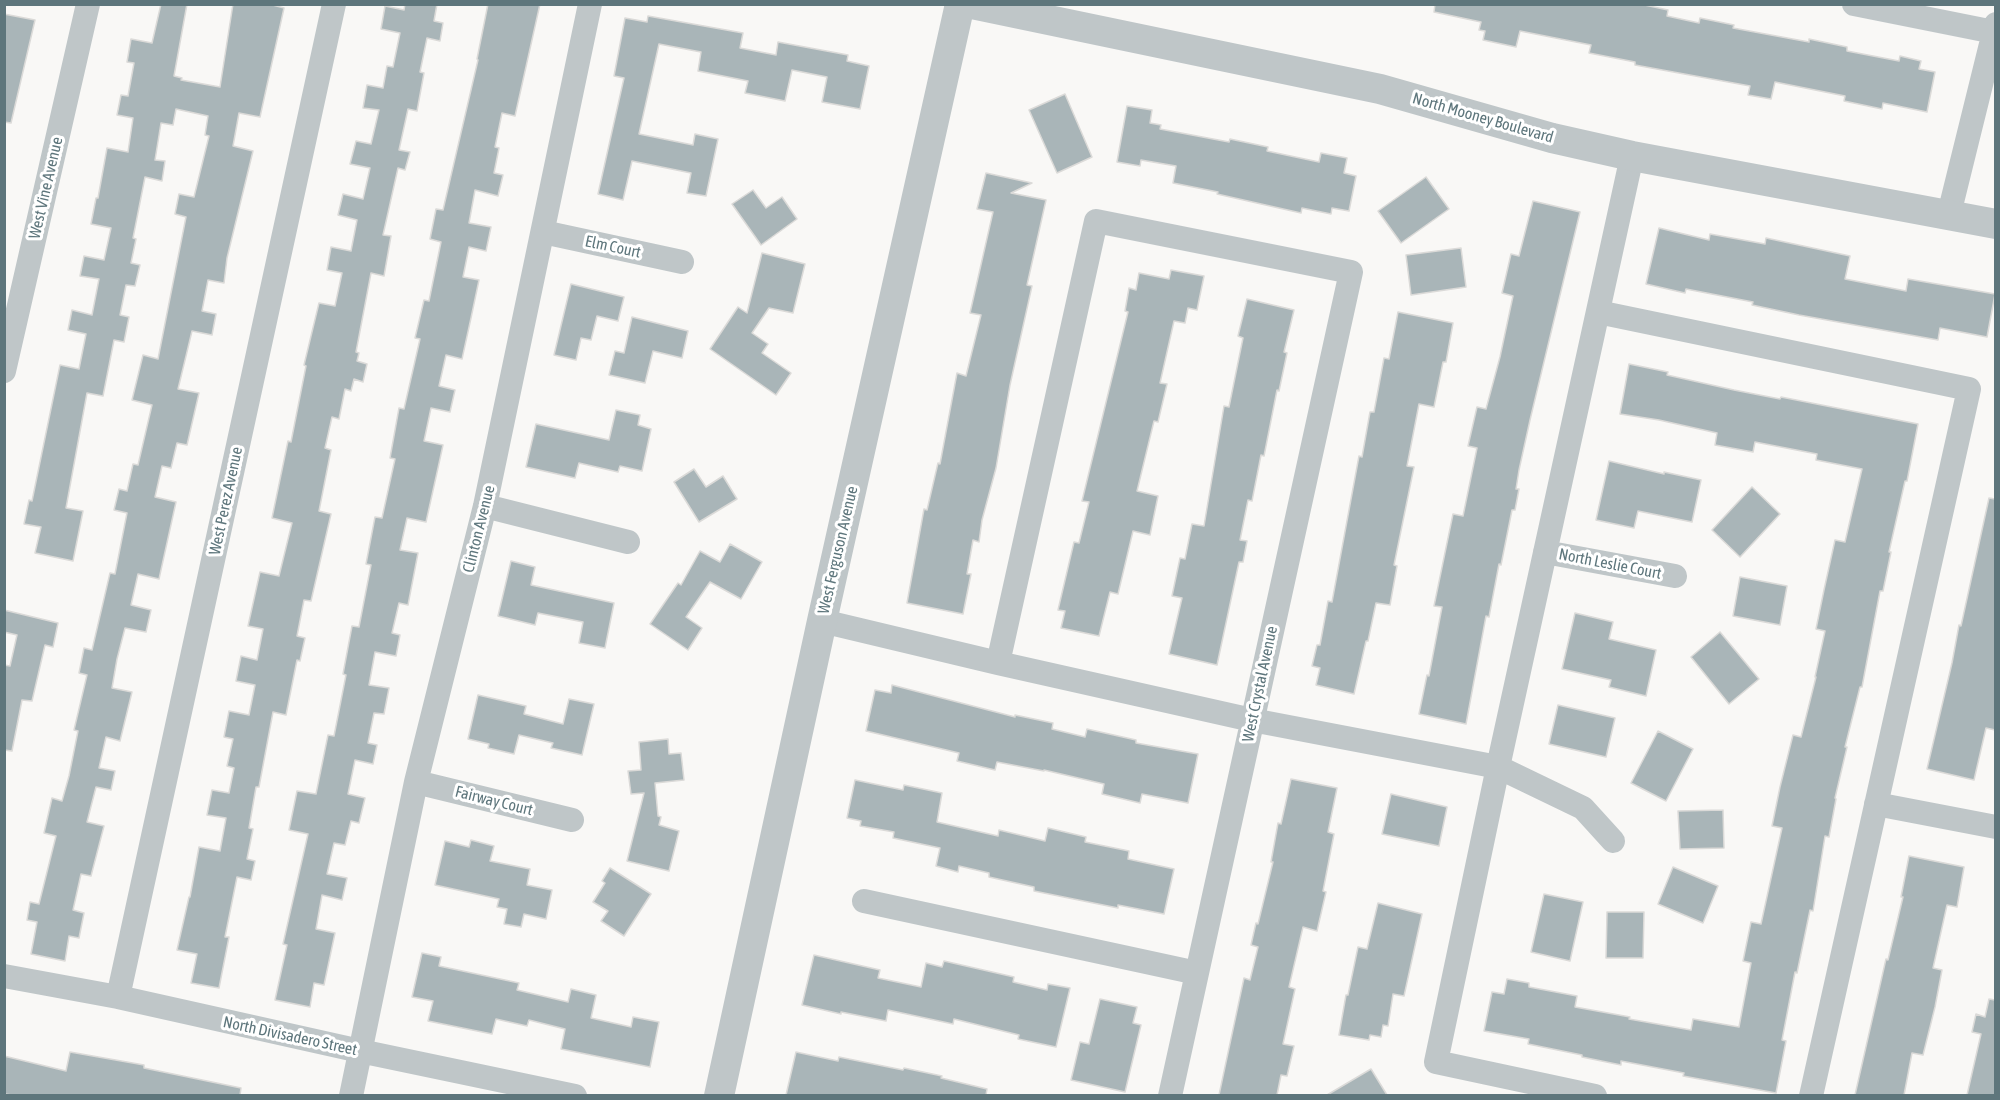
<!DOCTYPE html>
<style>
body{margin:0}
#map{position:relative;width:2000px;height:1100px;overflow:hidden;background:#f9f8f6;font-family:"Asap Condensed",sans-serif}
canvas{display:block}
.frame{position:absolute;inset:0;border:6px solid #5e767c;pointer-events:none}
</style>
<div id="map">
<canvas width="2000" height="1100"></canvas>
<div class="frame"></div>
</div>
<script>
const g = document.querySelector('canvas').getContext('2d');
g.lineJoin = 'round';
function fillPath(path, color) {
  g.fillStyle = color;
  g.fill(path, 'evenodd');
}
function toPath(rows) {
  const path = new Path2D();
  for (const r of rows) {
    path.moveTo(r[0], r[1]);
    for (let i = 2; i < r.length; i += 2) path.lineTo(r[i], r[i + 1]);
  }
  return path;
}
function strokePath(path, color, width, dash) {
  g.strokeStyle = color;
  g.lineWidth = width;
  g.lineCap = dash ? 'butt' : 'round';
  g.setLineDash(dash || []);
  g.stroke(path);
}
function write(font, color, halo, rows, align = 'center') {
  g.font = font + ' "Asap Condensed",sans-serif';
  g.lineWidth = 6;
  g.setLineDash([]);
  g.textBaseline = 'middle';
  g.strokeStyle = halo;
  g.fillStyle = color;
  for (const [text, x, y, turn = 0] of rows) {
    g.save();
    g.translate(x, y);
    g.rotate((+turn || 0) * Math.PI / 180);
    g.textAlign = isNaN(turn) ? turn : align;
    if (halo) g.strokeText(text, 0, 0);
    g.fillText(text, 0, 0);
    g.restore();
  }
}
const building = toPath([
 [161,4,187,4,174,76,182,78,181,80,220,87,233,4,269,4,284,8,260,117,239,113,233,146,253,151,227,258,224,283,208,280,202,311,216,314,212,335,192,331,186,356,178,389,199,393,187,445,177,443,171,468,162,466,155,497,176,502,159,579,138,574,131,605,151,610,146,632,125,628,117,659,112,688,132,692,120,741,106,737,99,768,115,771,111,790,96,787,87,822,104,826,91,876,81,874,73,910,84,913,79,938,69,936,65,961,31,954,37,922,27,920,30,902,39,904,56,836,44,833,52,798,62,801,69,776,78,731,74,730,87,675,79,673,84,648,92,650,110,573,115,574,127,513,114,510,119,489,127,491,133,464,138,465,152,405,132,400,143,355,158,359,186,217,175,214,179,194,194,197,209,136,205,135,208,116,176,109,173,125,161,123,155,160,165,161,162,181,145,177,133,238,136,239,131,263,140,265,135,286,126,285,120,315,129,317,124,342,114,340,103,396,87,393,66,508,83,511,73,561,35,553,41,527,24,524,29,500,32,501,60,365,79,369,86,334,68,330,72,310,92,315,99,279,80,276,84,256,104,260,111,228,91,224,96,198,98,198,107,148,128,152,133,118,117,115,121,95,128,96,134,63,127,62,131,39,152,43,161,4],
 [405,4,437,4,434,21,443,23,440,41,427,38,420,72,424,73,417,111,408,109,399,150,410,152,405,170,398,168,383,235,391,236,384,276,371,273,356,352,359,353,357,361,367,364,363,382,354,379,351,391,345,389,339,419,332,417,325,448,331,450,319,511,331,514,311,601,304,600,297,636,305,638,300,661,297,660,286,715,273,712,259,787,256,787,249,828,253,829,247,859,255,861,251,880,237,877,225,937,229,937,219,988,191,983,197,954,177,950,189,897,190,897,199,847,220,851,226,818,207,815,212,790,229,793,234,768,227,766,233,739,224,737,229,711,249,715,255,685,236,681,241,656,257,660,263,629,248,626,260,572,279,576,292,523,272,518,288,441,291,442,306,366,304,365,319,303,335,306,342,273,327,270,331,247,351,251,357,220,338,215,343,194,363,199,370,168,350,164,356,141,371,144,379,110,363,108,367,85,383,88,387,66,393,67,400,33,381,29,385,6,404,10,405,4],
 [488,4,540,4,515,116,502,113,495,147,499,148,494,173,503,175,498,196,475,190,469,223,491,227,486,251,469,247,463,277,479,280,471,318,462,359,446,355,439,386,455,390,450,412,431,408,424,441,443,445,438,468,426,522,407,518,400,550,418,553,408,605,399,603,392,633,400,635,396,656,375,652,369,685,389,688,384,714,374,713,368,743,377,745,373,764,355,760,348,794,365,798,359,823,351,821,345,845,334,843,327,874,347,878,342,900,322,895,316,929,335,933,324,985,314,983,310,1007,275,1000,287,945,283,944,308,834,289,830,297,791,316,794,328,735,334,736,346,675,343,674,352,626,359,627,371,565,366,564,375,517,382,518,395,459,390,458,399,408,404,409,420,339,415,338,424,300,429,301,441,242,430,239,436,209,443,210,478,60,477,59,488,4],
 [1435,4,1640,4,1668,10,1667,16,1699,23,1700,18,1734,25,1733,28,1809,42,1809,39,1847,47,1847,51,1899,61,1900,56,1921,61,1919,69,1935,72,1927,112,1883,103,1882,109,1844,101,1845,96,1775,82,1771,99,1748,95,1750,86,1635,65,1635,62,1589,53,1591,45,1520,31,1516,47,1483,40,1485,31,1479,30,1481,22,1434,12,1435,4],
 [4,14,35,20,11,123,4,122,4,14],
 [648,16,743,33,740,48,776,55,778,42,848,55,847,61,869,66,860,109,822,102,827,77,792,70,785,101,745,93,748,81,698,71,701,52,659,44,639,134,693,145,695,134,718,139,706,196,687,193,691,173,632,161,623,200,598,194,624,78,614,76,625,18,647,22,648,16],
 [1065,94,1092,157,1057,173,1029,110,1065,94],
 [1127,106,1152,110,1150,123,1161,125,1160,129,1229,142,1230,139,1268,147,1267,151,1319,162,1321,153,1347,158,1344,173,1356,176,1349,211,1332,208,1331,214,1302,208,1301,213,1217,194,1218,192,1173,183,1176,166,1141,160,1140,166,1117,162,1127,106],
 [986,173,1032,183,1011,193,1046,200,1027,285,1032,286,1010,385,996,468,982,520,979,542,973,540,967,574,971,574,963,614,907,603,924,509,927,510,938,463,940,464,957,373,966,376,981,315,970,313,993,212,977,209,986,173],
 [1426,177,1449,209,1401,243,1378,211,1426,177],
 [753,190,766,208,782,197,797,219,761,245,732,204,753,190],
 [1533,201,1580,212,1530,420,1519,470,1516,489,1519,489,1515,510,1512,510,1501,565,1499,564,1489,617,1486,616,1466,724,1419,714,1427,675,1429,676,1442,607,1434,606,1453,514,1463,516,1477,448,1468,446,1477,407,1486,409,1500,357,1513,296,1502,293,1511,254,1519,256,1533,201],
 [1659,228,1709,240,1710,234,1765,244,1766,238,1850,256,1845,279,1906,291,1908,279,1995,294,1987,337,1940,328,1938,340,1799,315,1752,305,1753,302,1686,289,1685,293,1646,284,1659,228],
 [1461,248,1466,287,1411,295,1406,255,1461,248],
 [762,253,805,264,793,313,769,308,752,333,768,344,762,353,791,373,776,395,710,349,738,307,747,313,762,253],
 [1171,270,1204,276,1197,310,1188,308,1185,323,1174,321,1160,383,1167,384,1158,422,1154,421,1137,491,1158,496,1150,535,1133,531,1118,594,1110,592,1099,636,1061,628,1065,611,1058,610,1074,542,1079,543,1089,502,1082,501,1128,312,1125,311,1129,288,1136,290,1139,273,1169,279,1171,270],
 [571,284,624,297,618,321,597,316,591,340,581,338,576,360,554,355,571,284],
 [1247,299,1294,310,1284,352,1287,353,1279,391,1277,390,1264,456,1261,455,1252,501,1248,500,1240,540,1247,541,1243,562,1239,562,1217,665,1169,654,1182,598,1172,596,1180,558,1185,559,1192,524,1204,526,1224,406,1229,407,1243,338,1238,336,1247,299],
 [1398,312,1453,323,1446,362,1443,362,1434,407,1419,404,1407,466,1414,467,1394,565,1397,566,1390,605,1376,603,1368,641,1366,641,1354,694,1316,685,1320,668,1312,666,1317,645,1320,645,1328,601,1332,602,1359,456,1362,457,1370,412,1374,412,1384,358,1389,359,1398,312],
 [632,317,688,331,682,358,653,351,645,383,609,375,615,351,624,353,632,317],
 [1629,364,1668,372,1667,375,1734,390,1780,399,1781,397,1918,424,1907,481,1905,481,1889,552,1891,552,1883,591,1880,591,1862,687,1860,687,1845,747,1847,747,1835,798,1836,799,1829,837,1825,836,1813,911,1810,910,1797,973,1795,972,1782,1040,1786,1041,1776,1093,1683,1076,1684,1073,1621,1061,1621,1065,1582,1057,1582,1055,1528,1044,1529,1039,1484,1031,1492,992,1504,994,1507,979,1529,983,1529,987,1577,996,1575,1007,1630,1017,1629,1019,1691,1030,1693,1019,1739,1027,1751,963,1743,961,1751,922,1761,924,1782,828,1772,826,1780,787,1793,735,1801,737,1816,677,1815,677,1825,631,1816,629,1824,590,1835,540,1845,542,1862,469,1816,460,1817,454,1755,442,1753,452,1715,445,1717,433,1659,420,1620,414,1629,364],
 [616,410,640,415,638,425,651,429,642,471,620,466,618,472,579,463,575,478,526,467,536,424,609,440,616,410],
 [1609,461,1664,474,1664,472,1701,480,1692,522,1638,511,1634,528,1596,520,1609,461],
 [694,469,706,487,723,476,737,499,699,522,674,482,694,469],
 [1752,487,1780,514,1740,557,1712,530,1752,487],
 [1989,498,1995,499,1995,730,1986,728,1974,780,1927,769,1952,663,1959,625,1961,626,1989,498],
 [730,544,762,562,741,599,710,582,686,617,702,628,688,650,650,624,678,583,681,585,700,551,720,562,730,544],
 [511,561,535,567,531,585,614,603,605,648,579,643,583,622,538,613,535,625,498,616,511,561],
 [1740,577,1787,586,1780,625,1733,616,1740,577],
 [4,610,58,623,53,647,45,645,32,701,22,700,12,751,4,750,4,665,10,666,17,635,4,632,4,610],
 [1575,613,1613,622,1609,639,1656,650,1646,696,1609,687,1611,680,1562,669,1575,613],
 [1720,632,1759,679,1729,704,1691,657,1720,632],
 [892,685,1015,717,1015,715,1053,723,1052,729,1085,737,1087,729,1136,740,1136,743,1198,754,1188,803,1142,794,1140,803,1102,794,1104,784,1044,770,1044,771,997,762,995,770,957,761,959,753,866,731,875,690,891,693,892,685],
 [478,695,526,706,524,714,563,724,569,699,594,704,582,755,551,748,553,743,519,735,514,754,488,748,489,744,468,739,478,695],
 [1558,705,1615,718,1606,757,1549,744,1558,705],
 [1658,731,1693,749,1666,801,1631,783,1658,731],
 [668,739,669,754,681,753,684,780,655,783,658,816,661,817,659,825,679,831,669,871,627,861,644,793,631,794,628,771,641,770,639,742,668,739],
 [1291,779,1337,788,1328,832,1334,834,1323,891,1326,892,1317,931,1303,927,1289,987,1295,989,1283,1044,1294,1046,1287,1076,1281,1075,1277,1095,1219,1095,1244,978,1250,980,1258,947,1251,945,1256,923,1258,924,1273,862,1271,862,1278,823,1281,824,1291,779],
 [855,780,903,790,904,785,942,793,937,822,998,836,999,830,1045,841,1048,828,1086,837,1085,842,1129,851,1128,859,1174,869,1164,914,1118,905,1118,908,1034,891,1034,887,989,877,989,873,959,866,958,872,936,866,940,848,893,838,894,832,860,826,861,821,847,818,855,780],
 [1391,794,1447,807,1439,846,1382,834,1391,794],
 [1723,810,1724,848,1680,849,1678,811,1723,810],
 [471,840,494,846,490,861,530,869,527,885,552,890,546,919,524,914,521,927,504,924,507,909,497,907,499,899,435,885,445,841,469,847,471,840],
 [1909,856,1964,867,1957,907,1947,905,1933,968,1942,970,1935,1007,1923,1055,1912,1053,1904,1095,1855,1095,1886,959,1888,960,1903,897,1901,897,1909,856],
 [1673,867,1718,886,1703,923,1658,904,1673,867],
 [610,868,651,894,624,936,601,921,608,911,593,902,605,883,602,881,610,868],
 [1544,894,1583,902,1570,961,1531,952,1544,894],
 [1378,903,1422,914,1404,996,1393,994,1388,1026,1383,1025,1381,1037,1370,1035,1369,1040,1339,1035,1346,995,1348,995,1358,947,1367,949,1378,903],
 [1607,912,1644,912,1643,958,1606,958,1607,912],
 [422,953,441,957,439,966,519,983,517,990,568,1002,571,989,596,995,591,1018,631,1027,633,1017,659,1022,650,1067,561,1049,565,1029,529,1020,527,1026,496,1019,492,1034,428,1021,433,1001,412,997,422,953],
 [814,955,880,970,878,978,921,987,926,963,942,967,944,961,1014,977,1013,982,1047,990,1048,984,1070,988,1056,1047,1018,1039,1019,1035,954,1019,953,1024,888,1010,886,1021,841,1012,841,1014,802,1005,814,955],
 [1100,999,1137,1007,1133,1023,1141,1025,1125,1092,1071,1080,1080,1042,1089,1044,1100,999],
 [1989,999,1995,1000,1995,1095,1967,1095,1981,1034,1972,1032,1976,1014,1985,1017,1989,999],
 [70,1052,144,1065,144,1068,241,1088,240,1095,12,1095,4,1094,4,1056,66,1071,70,1052],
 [796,1052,838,1061,839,1057,903,1070,904,1068,942,1076,941,1078,987,1089,986,1095,786,1095,796,1052],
 [1371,1069,1387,1095,1327,1095,1371,1069]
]);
fillPath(building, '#a9b5b8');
strokePath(building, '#dbdad8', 1.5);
strokePath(toPath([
 [1854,4,1994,32],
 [1949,214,1996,24],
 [543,232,682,262],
 [1598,312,1969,389,1811,1096],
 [4,371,88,4],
 [485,506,628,542],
 [1545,552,1675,576],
 [822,621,998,663,1252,720,1498,767,1583,808,1613,841],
 [998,663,1096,221,1351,272,1170,1096],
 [416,782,572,820],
 [1876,804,1996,827],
 [864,901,1197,973],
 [4,976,118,997,360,1051,575,1096],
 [118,997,334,4],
 [351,1096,416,782,485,506,590,4],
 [1595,1096,1436,1062,1498,767,1632,156]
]), '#bfc6c8', 24);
strokePath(toPath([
 [972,4,1380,89,1552,138,1632,156,1996,224],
 [719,1096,822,621,960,4]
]), '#bfc6c8', 30);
write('16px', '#5e767c', '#fff', [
 ["North Mooney Boulevard",1483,118,16],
 ["West Vine Avenue",46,188,-77],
 ["Elm Court",613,247,12],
 ["West Perez Avenue",226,501,-78],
 ["Clinton Avenue",479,529,-76],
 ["West Ferguson Avenue",838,550,-77],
 ["North Leslie Court",1610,564,11],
 ["West Crystal Avenue",1260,684,-78],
 ["Fairway Court",494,801,14],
 ["North Divisadero Street",290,1036,12]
]);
</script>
